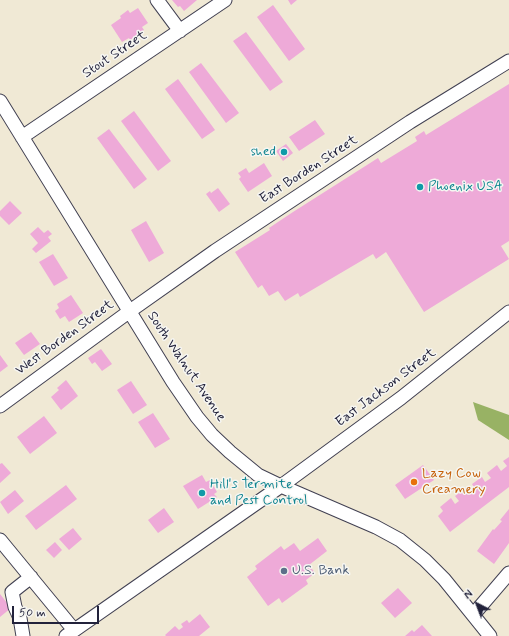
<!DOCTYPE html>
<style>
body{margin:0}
#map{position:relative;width:509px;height:636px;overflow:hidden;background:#f0e9d5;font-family:Mynerve,sans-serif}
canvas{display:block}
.north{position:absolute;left:457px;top:584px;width:40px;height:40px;-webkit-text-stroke:3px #f6f6f2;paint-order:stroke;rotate:318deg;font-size:11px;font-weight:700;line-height:16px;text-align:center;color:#22223b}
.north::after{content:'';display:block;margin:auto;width:14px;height:18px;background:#22223b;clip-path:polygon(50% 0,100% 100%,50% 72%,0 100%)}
.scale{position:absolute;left:12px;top:606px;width:87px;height:18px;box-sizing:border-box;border:2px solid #22223b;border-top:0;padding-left:5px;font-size:12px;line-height:14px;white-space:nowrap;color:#22223b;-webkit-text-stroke:3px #f6f6f2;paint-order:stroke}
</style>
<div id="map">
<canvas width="509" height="636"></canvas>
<div class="north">N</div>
<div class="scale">50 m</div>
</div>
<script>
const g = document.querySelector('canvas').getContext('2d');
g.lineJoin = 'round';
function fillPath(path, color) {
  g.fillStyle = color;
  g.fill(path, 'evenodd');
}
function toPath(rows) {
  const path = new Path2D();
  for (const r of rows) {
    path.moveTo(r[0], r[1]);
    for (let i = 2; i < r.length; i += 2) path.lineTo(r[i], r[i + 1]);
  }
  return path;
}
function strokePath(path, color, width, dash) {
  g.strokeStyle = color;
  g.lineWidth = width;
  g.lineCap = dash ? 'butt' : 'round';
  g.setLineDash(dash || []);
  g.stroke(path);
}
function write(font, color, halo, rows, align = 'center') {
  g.font = font + ' Mynerve,sans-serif';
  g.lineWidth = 3;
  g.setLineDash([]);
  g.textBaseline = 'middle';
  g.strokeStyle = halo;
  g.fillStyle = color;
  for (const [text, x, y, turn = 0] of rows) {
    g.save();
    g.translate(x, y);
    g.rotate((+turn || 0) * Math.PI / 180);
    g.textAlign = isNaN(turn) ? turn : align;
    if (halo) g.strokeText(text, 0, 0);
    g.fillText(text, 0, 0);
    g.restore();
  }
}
fillPath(toPath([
 [473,402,509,415,509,440,478,420]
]), '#98b264');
fillPath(toPath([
 [172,0,197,0,184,11,180,6,178,7],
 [288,0,297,0,291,5],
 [273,5,305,49,289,61,257,17],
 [138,8,148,23,142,27,144,30,130,40,129,38,122,42,111,25,121,18,120,16,128,10,130,13],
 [246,32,283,82,270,91,233,41],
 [201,63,239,113,226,123,189,72],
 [178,79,215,130,202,139,165,89],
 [509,84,509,241,501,246,509,259,424,312,386,252,376,259,373,254,300,297,298,293,285,301,278,291,269,296,262,285,258,288,235,252,270,230,269,228,293,212,378,158,381,163,417,141,415,137,424,131,426,135],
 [134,111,171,161,158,171,121,121],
 [315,120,325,134,299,151,289,137],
 [109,129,147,179,134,189,97,138],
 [286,144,293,153,283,161,276,151],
 [264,163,272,176,248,192,239,179,241,177,238,173,246,168,249,173],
 [218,188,230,204,219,212,206,194,210,191,211,193],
 [10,201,22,213,9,225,0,216,0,211],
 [146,221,164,253,149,262,131,230],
 [38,227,44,233,48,230,52,234,48,237,51,241,36,253,32,249,38,243,30,234],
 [53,254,68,278,54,286,39,262],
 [71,295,83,313,69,322,65,316,60,319,55,311,59,308,57,304],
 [31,332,40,344,24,355,15,343],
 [101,349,112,364,102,371,95,362,92,364,88,358],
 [0,355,8,366,0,372],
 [66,380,78,396,61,410,51,397,59,390,57,388],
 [131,381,147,405,133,414,117,390],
 [153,413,170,439,155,448,138,422],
 [44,416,57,433,30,454,17,437],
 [509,457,509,487,450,532,438,516,443,511,440,507,451,498,455,504,459,501,455,496,466,488,470,493,475,489,472,484,482,477,485,482,491,478,487,473,497,465,501,471,507,466,503,461],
 [2,463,11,473,0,483,0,464],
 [423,465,434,480,405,499,395,485],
 [202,475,206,482,210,480,217,492,214,494,217,497,198,509,183,486],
 [66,485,77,499,36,530,25,516],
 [15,490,24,501,8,514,0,502],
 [164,508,174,522,158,533,148,520],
 [509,509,509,543,494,564,477,551,493,529,494,530,502,521,500,520],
 [73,528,82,539,69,550,59,539],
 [318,538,327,551,309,565,315,573,306,580,308,584,282,603,279,598,268,606,247,577,257,569,255,566,281,546,284,550,294,543,300,551],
 [55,542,62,550,54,558,46,550],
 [398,588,412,603,395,618,381,603],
 [0,594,11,608,0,617],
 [200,614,210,627,199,636,166,636,165,635,175,626,179,630,183,627,181,624,187,620,189,623],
 [422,625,432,636,405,636,412,630,414,632]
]), '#eeaad8');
const minor = toPath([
 [157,0,180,31],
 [0,101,173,382,197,417,212,435,230,452,258,475,281,486,376,527,400,540,425,560,444,579,490,636],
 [22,137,225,0],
 [0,406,130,311,215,251,410,122,509,61],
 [0,540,74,630],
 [473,615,509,573],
 [23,636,20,618,15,607,12,592,31,577],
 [66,636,281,486,401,398,509,312]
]);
strokePath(minor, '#414052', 15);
strokePath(minor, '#fff', 13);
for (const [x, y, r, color] of [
 [284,152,4,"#0f9aa8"],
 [420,187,4,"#0f9aa8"],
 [414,482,4,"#e8710a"],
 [202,493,4,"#0f9aa8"],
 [284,571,4,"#5c6f8a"]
]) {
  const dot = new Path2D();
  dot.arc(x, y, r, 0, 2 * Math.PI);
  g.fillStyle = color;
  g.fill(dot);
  strokePath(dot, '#f6f6f2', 1.5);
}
write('14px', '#22223b', '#f6f6f2', [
 ["Stout Street",115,55,-34],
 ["East Borden Street",309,170,-33],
 ["West Borden Street",65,338,-36],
 ["South Walnut Avenue",186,367,56],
 ["East Jackson Street",386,388,-37]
]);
write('14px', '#0d838f', '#f6f6f2', [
 ["shed",276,152,"right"],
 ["Phoenix USA",428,187],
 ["Hill's Termite",210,485],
 ["and Pest Control",210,501]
], 'left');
write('14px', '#c56008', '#f6f6f2', [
 ["Lazy Cow",422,474],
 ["Creamery",422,490]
], 'left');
write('14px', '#4e5e75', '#f6f6f2', [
 ["U.S. Bank",292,571]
], 'left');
</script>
